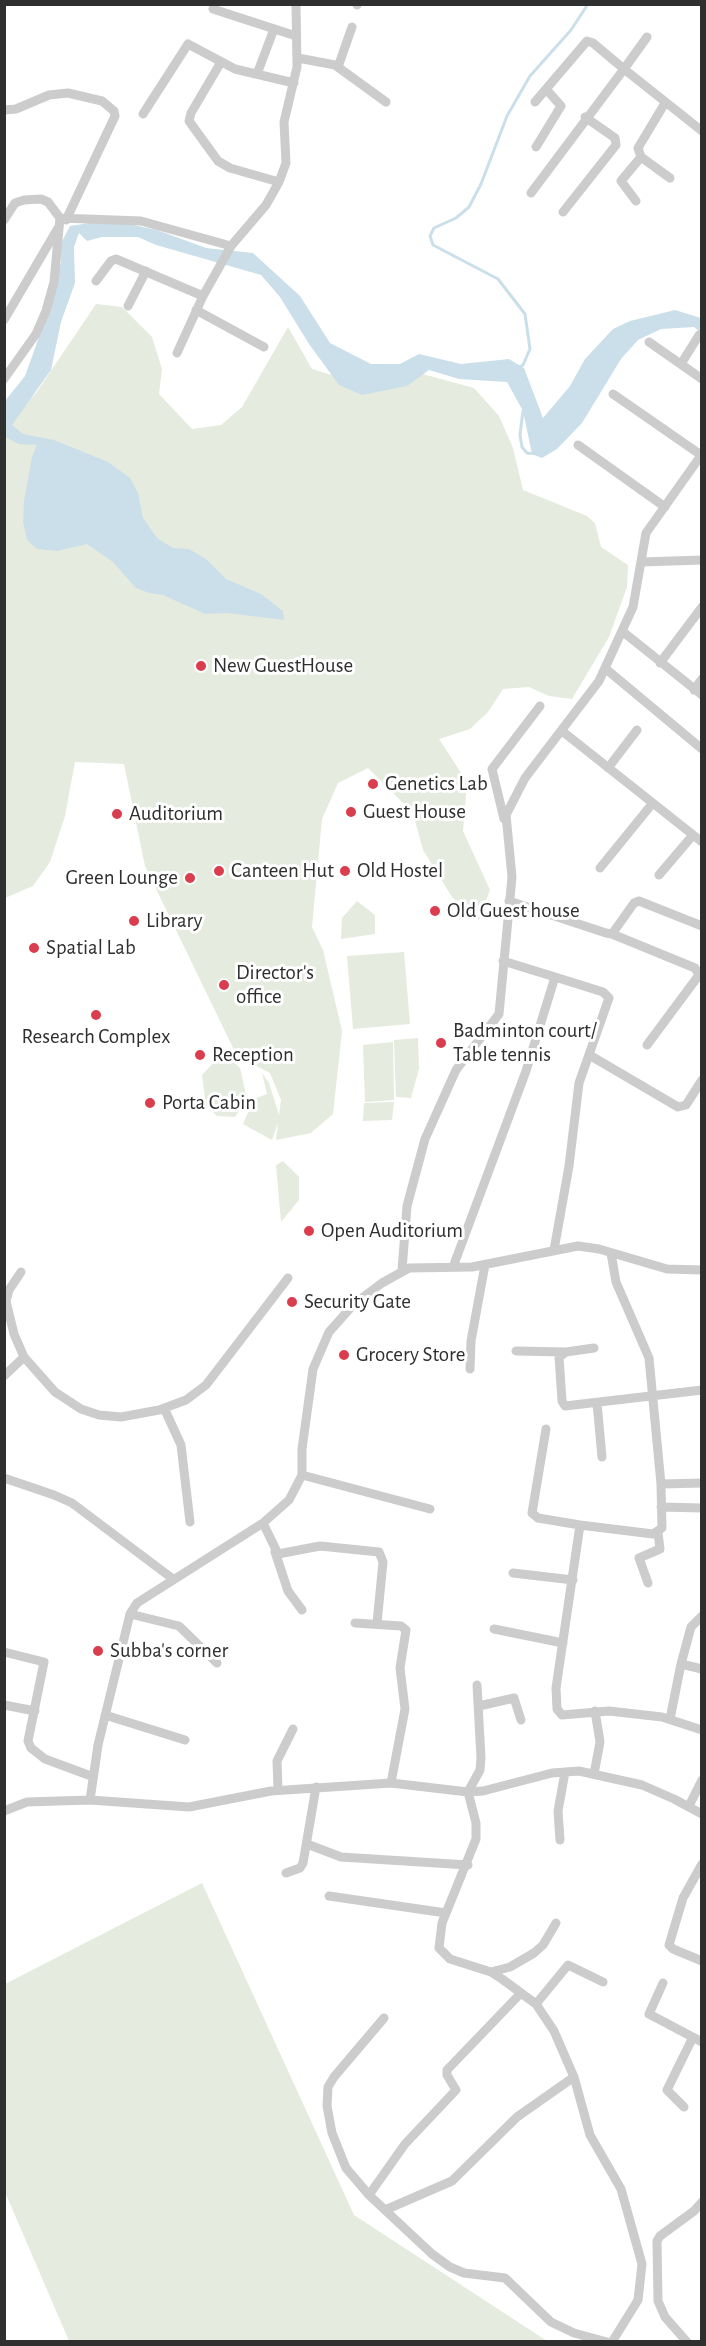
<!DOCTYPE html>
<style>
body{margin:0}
#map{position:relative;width:706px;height:2346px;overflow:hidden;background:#fff;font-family:"Alegreya Sans",sans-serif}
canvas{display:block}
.frame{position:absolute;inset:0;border:6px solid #2f2f2f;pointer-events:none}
</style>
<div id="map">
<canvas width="706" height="2346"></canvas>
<div class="frame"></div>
</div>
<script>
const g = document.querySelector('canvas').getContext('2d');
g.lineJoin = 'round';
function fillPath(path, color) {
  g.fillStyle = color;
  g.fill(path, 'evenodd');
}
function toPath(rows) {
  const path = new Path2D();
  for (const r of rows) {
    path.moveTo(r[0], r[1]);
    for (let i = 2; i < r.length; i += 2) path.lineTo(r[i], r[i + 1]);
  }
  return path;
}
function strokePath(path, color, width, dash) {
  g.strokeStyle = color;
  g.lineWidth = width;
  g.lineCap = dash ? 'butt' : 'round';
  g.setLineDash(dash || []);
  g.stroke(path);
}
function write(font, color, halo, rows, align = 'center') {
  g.font = font + ' "Alegreya Sans",sans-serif';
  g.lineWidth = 6;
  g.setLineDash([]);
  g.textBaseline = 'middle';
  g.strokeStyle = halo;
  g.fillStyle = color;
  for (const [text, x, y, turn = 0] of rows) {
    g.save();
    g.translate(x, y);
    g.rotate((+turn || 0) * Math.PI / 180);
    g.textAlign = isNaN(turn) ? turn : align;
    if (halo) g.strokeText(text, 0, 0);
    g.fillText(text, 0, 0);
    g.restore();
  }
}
fillPath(toPath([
 [96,304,122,307,152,337,162,369,159,394,192,429,221,425,242,407,288,327,312,369,339,377,419,373,474,388,499,416,513,448,523,490,587,516,595,523,601,547,628,565,627,587,609,637,572,699,549,696,529,687,503,689,488,712,470,729,439,739,467,782,463,831,490,890,479,920,452,897,423,850,413,813,368,768,338,783,322,819,312,927,323,950,342,1031,333,1114,311,1133,276,1140,278,1123,272,1140,243,1124,254,1099,267,1094,262,1073,269,1083,279,1115,281,1100,270,1073,237,1056,145,866,124,764,75,762,65,816,50,862,33,886,5,898,5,424,36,393],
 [357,901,375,915,375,934,341,939,342,918],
 [404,952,410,1024,353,1029,347,956],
 [418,1038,419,1069,411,1098,396,1097,394,1040],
 [393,1042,394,1100,365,1102,363,1045],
 [221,1055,228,1057,240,1068,247,1099,235,1117,217,1116,206,1105,202,1075],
 [394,1102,392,1120,363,1121,364,1103],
 [283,1161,299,1177,299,1200,281,1222,276,1165],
 [202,1883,354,2215,547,2341,69,2341,5,2192,5,1984]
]), '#e5ebde');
fillPath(toPath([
 [89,223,129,224,157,230,206,248,253,253,300,296,330,343,371,364,400,364,419,354,461,364,509,359,524,368,543,418,570,386,585,359,613,329,630,321,675,310,701,318,701,333,694,327,661,329,638,340,621,359,582,423,557,449,542,458,532,454,523,411,507,382,459,379,429,370,407,386,362,395,339,385,309,344,280,297,261,275,156,245,138,237,102,237,87,241,79,233,74,247,75,283,61,322,51,370,12,425,23,434,54,440,108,462,130,478,138,493,143,518,157,538,173,548,189,549,206,559,226,579,261,594,283,611,284,620,227,613,205,614,163,595,149,593,136,588,113,562,87,544,57,551,37,549,27,540,23,522,24,501,32,457,37,445,19,444,5,437,5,401,25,376,39,337,61,262,60,245,70,226]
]), '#cbdfea');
strokePath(toPath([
 [518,368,523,365,530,349,525,314,498,279,433,245,430,236,434,228,456,218,469,207,481,184,507,116,530,76,571,30,588,4],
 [523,411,520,435,522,447,527,453,539,454]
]), '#cbdfea', 3);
strokePath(toPath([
 [357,5,357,4],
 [213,9,296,36],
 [298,58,335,65,386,102],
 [221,62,191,113,189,121,218,161,230,168,279,182,286,163,284,122,297,67,296,4],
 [338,67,352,27],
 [257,74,274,29],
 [535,102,587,41,593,43,624,69,647,37],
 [665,103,638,148,641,157,670,178],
 [4,110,16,109,49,95,68,93,102,101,114,111,115,116,66,220],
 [143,114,188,44,235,69,294,83],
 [536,147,561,106,546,89],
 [531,193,624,69,702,131],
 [636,201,621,181,641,157],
 [563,212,616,145,615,138,585,117],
 [4,220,15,203,24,200,41,199,48,202,60,218,141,221,231,246,266,205,279,182],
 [96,281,111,261,116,259,203,296],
 [128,306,146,271],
 [196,310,264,347],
 [4,320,58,228],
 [649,342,702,379],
 [177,353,203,296,231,246],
 [681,364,699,335],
 [4,379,36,334,46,311,54,282,60,218],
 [613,394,701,455],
 [578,445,665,507],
 [641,562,702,560],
 [622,631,702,695],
 [660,663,702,607],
 [606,669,702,749],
 [694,690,702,679],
 [562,731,702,842],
 [608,768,637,730],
 [504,819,492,769,540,706],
 [600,868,652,804],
 [659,875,693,835],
 [509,901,606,933,612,934,634,903,639,901,702,926],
 [612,934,695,968,699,975,647,1045],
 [503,961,555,977],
 [591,1056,678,1107,686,1105,702,1080],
 [611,1253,616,1282,649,1358,661,1484,662,1528,653,1534,580,1525,556,1688,557,1709,562,1715,609,1711,662,1717,702,1730],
 [453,1267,526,1071,555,977,603,992,609,998,579,1083,569,1166,554,1250],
 [402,1270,407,1206,425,1139,456,1070,499,1014,512,877,506,815,525,778,599,681,633,607,646,533,702,454],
 [21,1272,9,1290,6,1301,14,1334,24,1357],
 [594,1348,566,1352,559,1357,562,1401,565,1406,702,1390],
 [516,1351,566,1352],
 [470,1369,471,1341,485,1265],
 [4,1376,24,1357,55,1392,81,1409,99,1415,121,1417,159,1410,186,1400,206,1385,288,1278],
 [597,1403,602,1457],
 [164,1408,181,1445,190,1522],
 [546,1429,532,1513,538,1518,580,1525],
 [302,1475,430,1509],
 [4,1478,54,1495,72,1503,173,1579],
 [661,1484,702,1483],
 [661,1507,702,1508],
 [263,1523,278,1554,320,1546,379,1552,383,1562,377,1623],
 [275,1552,288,1591,302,1610],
 [513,1573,573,1580],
 [648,1583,639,1558,660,1549,658,1533],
 [130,1614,179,1626,217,1663],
 [355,1623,401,1626,406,1630,400,1668,405,1709,391,1783],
 [494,1629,563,1643],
 [4,1652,44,1662,28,1741,31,1748,45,1759,91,1776],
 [681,1664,691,1627,702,1616],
 [477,1685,481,1758,480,1770,468,1792,476,1823,476,1839,442,1923,439,1948,450,1959,491,1972,502,1979,536,2004,554,2031,574,2077,590,2135,621,2189,642,2264,638,2300,612,2342],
 [4,1705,35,1711],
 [479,1706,514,1698,521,1720],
 [105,1715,185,1740],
 [670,1719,681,1664,702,1669],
 [594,1774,600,1742,595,1711],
 [278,1790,277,1761,293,1729],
 [90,1800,98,1745,130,1614,137,1603,263,1523,289,1500,302,1475,302,1449,313,1369,329,1332,354,1304,382,1283,409,1268,472,1267,578,1246,599,1249,667,1269,702,1270],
 [689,1806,702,1780],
 [4,1811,27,1802,90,1800,189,1807,271,1791,391,1783,468,1792,483,1791,552,1773,579,1771,642,1785,674,1799,702,1814],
 [560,1840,558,1811,565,1772],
 [307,1844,341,1857,468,1865],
 [702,1864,683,1898,669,1945,673,1949,702,1961],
 [286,1873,300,1868,303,1863,316,1787],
 [329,1896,446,1913],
 [491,1972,510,1967,534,1953,543,1945,556,1923],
 [663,1983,649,2014,702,2042],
 [536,2004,568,1965,603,1982],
 [384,2018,334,2077,328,2087,327,2106,332,2133,346,2168,369,2195,432,2254,450,2267,464,2273,505,2278,551,2322,574,2333,607,2342],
 [684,2107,667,2090,693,2037],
 [369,2195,405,2144,456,2090,447,2075,447,2070,521,1993],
 [385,2210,452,2181,517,2117,574,2077],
 [687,2342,665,2317,658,2301,657,2241,660,2236,694,2211,702,2202]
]), '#ccc', 9);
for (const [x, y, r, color] of [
 [201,666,6,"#da3d4d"],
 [373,784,6,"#da3d4d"],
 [351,812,6,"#da3d4d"],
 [117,814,6,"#da3d4d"],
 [219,871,6,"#da3d4d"],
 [345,871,6,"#da3d4d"],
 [190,878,6,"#da3d4d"],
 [435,911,6,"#da3d4d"],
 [134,921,6,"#da3d4d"],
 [34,948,6,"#da3d4d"],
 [224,985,6,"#da3d4d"],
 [96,1015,6,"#da3d4d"],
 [441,1043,6,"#da3d4d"],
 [200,1055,6,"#da3d4d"],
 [150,1103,6,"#da3d4d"],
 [309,1231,6,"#da3d4d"],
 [292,1302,6,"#da3d4d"],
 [344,1355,6,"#da3d4d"],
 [98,1651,6,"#da3d4d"]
]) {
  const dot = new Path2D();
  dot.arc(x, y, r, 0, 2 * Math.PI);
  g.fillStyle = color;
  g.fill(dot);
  strokePath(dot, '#fff', 2);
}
write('21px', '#2f2f2f', '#fff', [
 ["New GuestHouse",213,666],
 ["Genetics Lab",385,784],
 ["Guest House",363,812],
 ["Auditorium",129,814],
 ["Canteen Hut",231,871],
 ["Old Hostel",357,871],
 ["Green Lounge",178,878,"right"],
 ["Old Guest house",447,911],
 ["Library",146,921],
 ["Spatial Lab",46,948],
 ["Director's",236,973],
 ["office",236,997],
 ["Badminton court/",453,1031],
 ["Table tennis",453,1055],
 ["Research Complex",96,1037,"center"],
 ["Reception",212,1055],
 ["Porta Cabin",162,1103],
 ["Open Auditorium",321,1231],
 ["Security Gate",304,1302],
 ["Grocery Store",356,1355],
 ["Subba's corner",110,1651]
], 'left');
</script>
